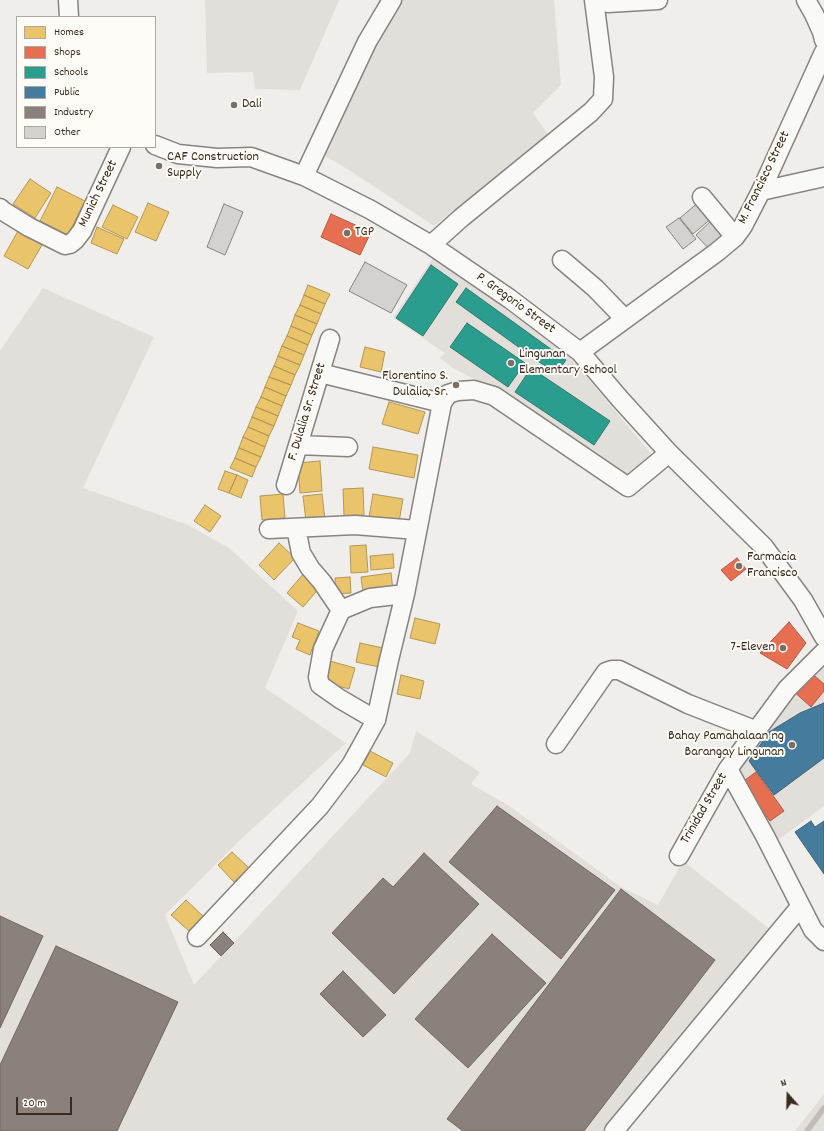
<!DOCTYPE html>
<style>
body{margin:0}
#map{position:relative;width:824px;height:1131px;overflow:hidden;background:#f0eeeb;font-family:Dekko,sans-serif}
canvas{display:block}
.legend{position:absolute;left:16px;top:16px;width:140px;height:132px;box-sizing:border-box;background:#fdfcf7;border:1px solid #afa8a0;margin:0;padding:5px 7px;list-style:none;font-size:12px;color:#3b2a1e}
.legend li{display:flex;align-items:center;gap:8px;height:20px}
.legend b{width:20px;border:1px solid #afa8a0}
.north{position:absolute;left:768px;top:1075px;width:40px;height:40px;-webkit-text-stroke:3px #fdfcf7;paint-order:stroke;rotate:340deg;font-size:11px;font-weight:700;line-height:16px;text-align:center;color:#3b2a1e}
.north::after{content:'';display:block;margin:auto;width:14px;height:18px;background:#3b2a1e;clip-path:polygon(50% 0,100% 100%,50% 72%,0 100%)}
.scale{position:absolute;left:16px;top:1097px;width:56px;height:18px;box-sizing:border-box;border:2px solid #3b2a1e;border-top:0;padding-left:5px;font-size:12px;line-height:14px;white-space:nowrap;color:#3b2a1e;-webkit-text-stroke:3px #fdfcf7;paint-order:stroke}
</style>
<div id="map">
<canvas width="824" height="1131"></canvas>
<ul class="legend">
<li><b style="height:11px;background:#e9c46a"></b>Homes</li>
<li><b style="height:11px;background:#e76f51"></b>Shops</li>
<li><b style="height:11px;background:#2a9d8f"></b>Schools</li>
<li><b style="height:11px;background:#457b9d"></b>Public</li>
<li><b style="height:11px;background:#8a817c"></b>Industry</li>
<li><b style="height:11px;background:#d4d2cf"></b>Other</li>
</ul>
<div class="north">N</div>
<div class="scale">20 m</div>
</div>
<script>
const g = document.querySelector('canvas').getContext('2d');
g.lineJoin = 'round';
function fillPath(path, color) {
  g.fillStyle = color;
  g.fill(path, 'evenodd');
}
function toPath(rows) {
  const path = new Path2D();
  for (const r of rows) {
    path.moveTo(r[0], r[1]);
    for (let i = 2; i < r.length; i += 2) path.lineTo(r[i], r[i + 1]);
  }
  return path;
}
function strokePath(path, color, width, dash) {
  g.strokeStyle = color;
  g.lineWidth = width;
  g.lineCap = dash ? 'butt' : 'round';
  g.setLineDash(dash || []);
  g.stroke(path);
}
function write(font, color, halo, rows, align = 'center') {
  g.font = font + ' Dekko,sans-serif';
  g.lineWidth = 4;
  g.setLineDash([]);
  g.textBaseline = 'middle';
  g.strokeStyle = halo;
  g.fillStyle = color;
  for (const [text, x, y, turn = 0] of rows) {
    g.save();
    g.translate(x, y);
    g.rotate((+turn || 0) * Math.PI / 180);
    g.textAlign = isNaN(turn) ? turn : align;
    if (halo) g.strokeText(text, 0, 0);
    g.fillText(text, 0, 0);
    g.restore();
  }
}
fillPath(toPath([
 [205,0,339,0,300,90,255,89,253,72,207,73],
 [396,0,554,0,561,85,533,113,548,134,434,226,349,170,322,154],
 [434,256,569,356,653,456,626,475,503,394,453,368,440,358,445,353,393,318],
 [43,288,154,337,83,488,188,525,229,548,298,611,265,688,346,743,240,840,165,915,194,985,410,753,416,731,480,772,471,784,508,805,621,887,658,905,683,861,771,930,603,1131,0,1131,0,351],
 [824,664,824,806,774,843,733,771,791,692],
 [824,1094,824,1131,795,1131]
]), '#e2deda');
const homes = toPath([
 [30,179,51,193,35,218,13,204,30,179],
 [57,187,85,201,68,235,40,221,57,187],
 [148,203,169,212,156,241,135,232,148,203],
 [113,205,138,217,127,239,102,227,113,205],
 [97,227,124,239,117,254,91,243,97,227],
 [18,231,42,245,28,269,4,256,18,231],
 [308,285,330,294,325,304,304,295,308,285],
 [304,295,325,304,321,314,300,305,304,295],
 [300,305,321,314,317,324,295,315,300,305],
 [295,315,317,324,312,335,291,326,295,315],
 [291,326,312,335,308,345,287,336,291,326],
 [287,336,308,345,304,355,282,346,287,336],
 [282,346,304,355,300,365,278,356,282,346],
 [365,347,385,352,381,372,360,367,365,347],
 [278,356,300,365,295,375,274,366,278,356],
 [274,366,295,375,291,385,269,377,274,366],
 [269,377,291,385,286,396,265,387,269,377],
 [265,387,286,396,282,406,261,397,265,387],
 [261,397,282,406,278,416,256,407,261,397],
 [389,402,425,412,418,434,382,424,389,402],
 [256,407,278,416,274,426,252,417,256,407],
 [252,417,274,426,269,436,248,427,252,417],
 [248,427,269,436,265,447,243,437,248,427],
 [243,437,265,447,261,457,239,448,243,437],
 [373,447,418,455,414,478,369,469,373,447],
 [239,448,261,457,256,467,235,458,239,448],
 [235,458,256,467,252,477,230,468,235,458],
 [320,461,322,491,300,493,298,463,320,461],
 [225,471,237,475,229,493,218,489,225,471],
 [237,475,248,480,241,498,229,493,237,475],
 [363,488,364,515,344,516,343,489,363,488],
 [283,494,285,518,262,520,260,496,283,494],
 [322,494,325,520,306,521,303,496,322,494],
 [373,494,403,499,399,522,369,517,373,494],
 [205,505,221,516,210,532,194,521,205,505],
 [279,543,295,558,274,580,259,565,279,543],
 [366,545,368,572,351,573,350,546,366,545],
 [393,554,394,568,371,570,370,556,393,554],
 [304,573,321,586,303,607,287,593,304,573],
 [391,573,393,590,363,593,361,577,391,573],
 [350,577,351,593,336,594,335,578,350,577],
 [415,618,440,624,435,644,410,638,415,618],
 [298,623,319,631,310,655,296,649,300,640,292,637,298,623],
 [360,643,383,648,379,667,356,662,360,643],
 [330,661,355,668,349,689,331,684,327,674,330,661],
 [401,675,424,681,420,699,397,694,401,675],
 [370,751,393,763,386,777,363,765,370,751],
 [232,852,249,868,234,882,218,865,232,852],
 [186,900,203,916,189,931,171,915,186,900]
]);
fillPath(homes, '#e9c46a');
strokePath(homes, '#b59653', 1);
const shops = toPath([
 [331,214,371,232,360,255,321,237,331,214],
 [737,558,746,569,731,581,721,570,737,558],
 [789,622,806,643,787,669,760,653,789,622],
 [809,671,824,684,824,691,811,707,792,690,809,671],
 [756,772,784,811,770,821,741,783,756,772]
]);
fillPath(shops, '#e76f51');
strokePath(shops, '#b35a42', 1);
const schools = toPath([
 [431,265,458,284,423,336,396,318,431,265],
 [466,288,566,360,556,374,456,302,466,288],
 [467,323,525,363,508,387,450,347,467,323],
 [531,368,610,421,594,445,515,392,531,368]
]);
fillPath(schools, '#2a9d8f');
strokePath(schools, '#2f7a6d', 1);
const public = toPath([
 [824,703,824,758,774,795,749,761,769,732,800,713,824,703],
 [811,821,815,827,824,821,824,874,795,832,811,821]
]);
fillPath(public, '#457b9d');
strokePath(public, '#426377', 1);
const industry = toPath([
 [497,806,615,890,561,959,449,862,497,806],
 [424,853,479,904,394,994,332,933,383,878,393,887,424,853],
 [621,889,715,960,584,1131,463,1131,447,1119,621,889],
 [0,916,43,936,0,1028,0,916],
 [223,932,234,943,221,956,210,945,223,932],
 [492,934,546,983,468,1068,415,1019,492,934],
 [56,946,178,1002,117,1131,0,1131,0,1065,56,946],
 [343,971,386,1015,363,1037,320,994,343,971]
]);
fillPath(industry, '#8a817c');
strokePath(industry, '#726760', 1);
strokePath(toPath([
 [807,1131,824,1108]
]), '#c2bcb6', 5.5);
const building = toPath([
 [700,201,713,217,693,234,680,218,700,201],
 [224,204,243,212,225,255,207,247,224,204],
 [679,218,696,239,683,249,666,227,679,218],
 [712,220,726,235,710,250,696,235,712,220],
 [365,262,407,285,391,313,349,291,365,262]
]);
fillPath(building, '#d4d2cf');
strokePath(building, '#88837f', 1);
const minor = toPath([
 [68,0,69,17],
 [806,0,814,14,822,32,824,40],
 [608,3,658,0],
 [155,145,178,154,217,158,251,157,304,176,371,210,431,245,510,299,580,352,620,399,669,453,764,547,803,600,824,637],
 [304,176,367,42,392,0],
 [761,191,824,177],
 [702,197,735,237],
 [0,208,3,211,29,227,65,245,70,244,75,240,82,231,121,147],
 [431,245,461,218,591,112,603,99,604,77,594,0],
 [562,260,595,288,625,319],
 [580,352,717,252,735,237,743,226,761,191,824,52],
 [320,373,442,403],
 [298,445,348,447],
 [286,485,330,339],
 [296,528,301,553,310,568,322,582,341,610],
 [269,529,355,525,417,530],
 [376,720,340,699,320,685,318,677,323,649,341,610,370,598,405,594],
 [556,744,606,672,612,670,619,670,688,704,757,731],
 [728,769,765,836,813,930,824,941],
 [679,856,728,769,787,689,824,652],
 [197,937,320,806,351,765,376,720,389,660,405,594,442,403,448,394,458,391,474,390,494,396,628,487,669,453],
 [614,1131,800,907]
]);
strokePath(minor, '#88837f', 21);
strokePath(minor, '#f9f9f7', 18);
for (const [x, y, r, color] of [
 [234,105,4,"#7a6f66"],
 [159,166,4,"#7a6f66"],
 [347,233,4,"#7a6f66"],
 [511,363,4,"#7a6f66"],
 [456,385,4,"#7a6f66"],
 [739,566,4,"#7a6f66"],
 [783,648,4,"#7a6f66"],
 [792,745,4,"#7a6f66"]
]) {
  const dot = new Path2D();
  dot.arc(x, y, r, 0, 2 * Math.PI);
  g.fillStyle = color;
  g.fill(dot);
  strokePath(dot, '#fdfcf7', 1.5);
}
write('14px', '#3b2a1e', '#fdfcf7', [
 ["Dali",242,105],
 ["CAF Construction",167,158],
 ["Supply",167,174],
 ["TGP",355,233],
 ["Lingunan",519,355],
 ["Elementary School",519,371],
 ["Florentino S.",448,377,"right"],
 ["Dulalia, Sr.",448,393,"right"],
 ["Farmacia",747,558],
 ["Francisco",747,574],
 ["7-Eleven",775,648,"right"],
 ["Bahay Pamahalaan ng",784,737,"right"],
 ["Barangay Lingunan",784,753,"right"]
], 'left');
write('14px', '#3b2a1e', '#fdfcf7', [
 ["M. Francisco Street",765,178,-64],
 ["Munich Street",99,194,-64],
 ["P. Gregorio Street",515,304,36],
 ["F. Dulalia Sr. Street",308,412,-73],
 ["Trinidad Street",705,809,-60]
]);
</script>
